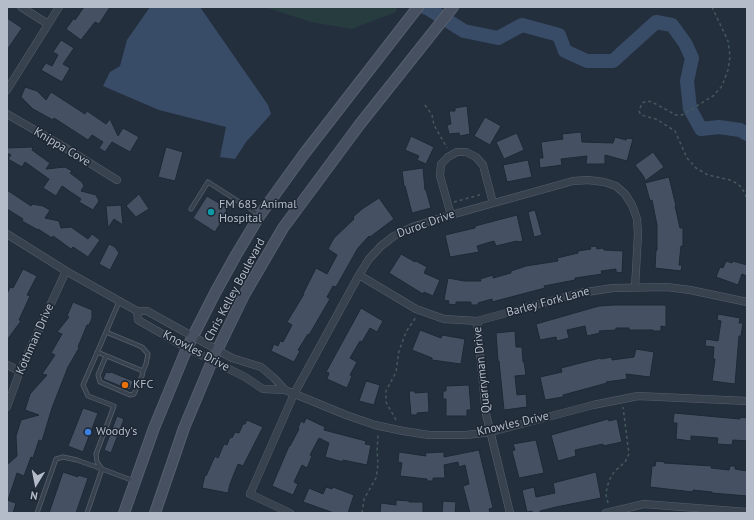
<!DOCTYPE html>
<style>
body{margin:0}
#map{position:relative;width:754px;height:520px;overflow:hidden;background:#242f3e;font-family:"PT Sans",sans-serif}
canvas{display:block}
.frame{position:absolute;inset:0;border:8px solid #b4bcc9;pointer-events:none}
.north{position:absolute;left:16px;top:464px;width:40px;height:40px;-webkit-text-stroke:3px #1d2633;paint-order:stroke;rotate:190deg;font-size:11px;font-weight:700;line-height:16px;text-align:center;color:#b4bcc9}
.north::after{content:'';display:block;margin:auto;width:14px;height:18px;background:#b4bcc9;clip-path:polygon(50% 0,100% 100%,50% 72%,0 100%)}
</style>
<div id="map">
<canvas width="754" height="520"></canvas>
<div class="frame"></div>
<div class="north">N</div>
</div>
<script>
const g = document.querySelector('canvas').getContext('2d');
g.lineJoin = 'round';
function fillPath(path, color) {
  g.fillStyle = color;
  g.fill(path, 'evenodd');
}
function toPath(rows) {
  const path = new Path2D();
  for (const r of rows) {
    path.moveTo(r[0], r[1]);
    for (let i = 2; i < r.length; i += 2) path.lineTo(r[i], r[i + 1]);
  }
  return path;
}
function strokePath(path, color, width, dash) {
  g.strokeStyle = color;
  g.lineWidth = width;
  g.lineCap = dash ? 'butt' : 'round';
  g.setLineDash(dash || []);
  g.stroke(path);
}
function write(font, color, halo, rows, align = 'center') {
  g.font = font + ' "PT Sans",sans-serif';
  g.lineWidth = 3;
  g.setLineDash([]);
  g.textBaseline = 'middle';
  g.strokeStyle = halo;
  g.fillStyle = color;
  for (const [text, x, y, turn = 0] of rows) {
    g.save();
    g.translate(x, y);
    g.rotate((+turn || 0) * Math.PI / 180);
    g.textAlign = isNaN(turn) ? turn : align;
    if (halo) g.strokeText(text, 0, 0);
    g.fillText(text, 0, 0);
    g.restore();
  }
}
fillPath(toPath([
 [265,7,397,7,396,12,352,29,311,22]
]), '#263c3f');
fillPath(toPath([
 [150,7,200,7,268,105,271,114,246,142,235,159,220,157,226,127,159,110,103,86,110,72,120,66,127,40]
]), '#394c67');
strokePath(toPath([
 [424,7,429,9,464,31,498,38,522,25,559,35,565,51,587,61,613,61,656,22,672,25,685,43,692,58,687,81,690,109,701,129,719,127,740,130,747,134]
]), '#394c67', 14);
const building = toPath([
 [84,7,110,7,99,24,95,22,81,40,66,29,74,18,75,20,84,7],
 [7,18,22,28,7,50,7,18],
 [61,40,74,48,63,64,70,68,62,82,41,70,46,63,52,66,58,55,53,52,61,40],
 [25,87,37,91,46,100,51,92,85,114,87,111,106,124,110,119,118,136,123,128,139,137,130,152,112,142,105,152,99,148,103,142,92,135,88,140,54,118,53,120,33,109,21,97,25,87],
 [467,106,470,134,460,136,459,133,449,134,447,125,451,124,449,111,455,111,455,108,467,106],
 [485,117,501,126,490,145,474,136,485,117],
 [581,132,582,142,613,143,615,137,626,140,627,138,633,139,627,161,605,155,605,164,586,164,587,156,561,159,562,165,540,168,539,158,543,158,541,142,563,139,562,134,581,132],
 [517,133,524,150,504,159,496,142,517,133],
 [411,136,434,147,426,164,417,160,419,156,405,150,411,136],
 [33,147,32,150,50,163,46,169,65,167,72,171,70,173,82,182,84,186,81,191,96,195,99,201,93,210,79,202,81,199,62,186,56,196,43,188,49,179,25,162,22,167,8,159,11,155,7,153,7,148,33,147],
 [166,147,183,152,175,181,158,177,166,147],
 [653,152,664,167,645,181,644,177,635,165,653,152],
 [528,160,532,177,507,182,503,165,528,160],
 [423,168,425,190,426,190,431,208,412,213,405,186,404,186,402,171,423,168],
 [669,177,676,206,675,206,680,228,683,228,683,246,681,246,679,265,682,265,681,271,655,268,656,250,657,250,657,225,652,200,650,201,645,183,669,177],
 [7,190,31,206,32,204,43,206,50,210,45,218,59,221,61,228,71,227,88,239,92,234,100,240,88,257,73,247,71,249,53,236,52,238,38,229,38,230,22,221,23,219,7,209,7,190],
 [139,194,149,209,136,217,126,206,139,194],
 [207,196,227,208,225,216,215,232,193,218,207,196],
 [379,198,394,219,370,237,369,236,358,248,336,287,333,286,327,297,330,299,309,335,308,334,298,350,300,351,294,362,271,351,274,344,278,346,280,341,283,342,292,325,287,322,304,294,303,294,316,268,327,274,337,255,328,249,334,238,354,219,353,217,362,209,379,198],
 [121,205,123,225,114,219,108,228,106,206,121,205],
 [535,210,542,235,534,237,528,212,535,210],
 [517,215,523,241,518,242,517,241,496,246,494,241,477,246,479,252,450,257,445,235,475,228,475,226,517,215],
 [109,244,115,247,119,253,110,270,99,264,109,244],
 [596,246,597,249,603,248,604,250,623,251,622,273,616,272,616,269,601,271,602,274,575,278,575,280,544,286,545,288,492,302,492,299,478,303,478,305,471,305,471,302,456,302,456,305,448,304,449,301,444,300,448,278,464,281,481,281,480,279,493,275,493,278,511,273,511,271,526,266,558,261,557,258,578,253,578,251,591,249,590,247,596,246],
 [401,254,415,262,416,261,427,267,424,273,440,280,433,296,424,292,423,294,389,273,401,254],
 [726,261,732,263,733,261,747,265,747,276,742,274,738,285,716,277,720,267,723,268,726,261],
 [23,269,37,276,27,295,30,296,19,320,21,321,7,340,7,294,10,287,13,288,23,269],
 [73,302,92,310,92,318,89,325,87,325,78,347,79,348,68,367,52,408,42,441,39,440,33,458,31,457,24,476,17,473,8,500,7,500,7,465,17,456,16,436,21,420,39,415,25,410,30,394,47,375,42,374,55,355,51,353,62,334,57,332,69,317,67,316,73,302],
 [614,305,666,305,666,327,661,326,661,331,653,331,653,330,629,330,629,328,616,328,616,330,599,331,600,333,587,336,585,326,567,330,569,338,557,341,556,337,540,340,536,324,599,306,614,305],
 [361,308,383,321,377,332,370,328,362,342,360,341,350,358,357,362,350,375,352,376,347,388,327,379,329,373,326,372,361,308],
 [718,314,740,318,739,323,743,323,741,336,739,336,735,384,712,381,715,359,713,359,714,347,705,346,706,339,718,341,721,321,717,320,718,314],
 [420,330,441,338,442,335,465,339,461,364,432,360,432,358,412,350,420,330],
 [515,331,516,347,522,347,523,362,524,362,526,375,515,376,517,395,526,394,527,407,504,410,499,361,498,361,496,333,515,331],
 [636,349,654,352,650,377,626,374,627,379,606,382,607,383,563,395,563,397,545,400,540,377,562,372,561,368,600,358,601,359,612,357,612,360,634,357,636,349],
 [106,372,110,373,111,372,133,381,130,390,103,379,106,372],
 [366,381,380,385,374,405,359,401,366,381],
 [469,385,471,410,467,410,467,416,446,416,446,399,443,399,443,391,446,391,446,386,469,385],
 [409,391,415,391,415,393,428,392,429,412,417,413,417,415,411,415,409,391],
 [83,408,98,413,83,452,68,446,83,408],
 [674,413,740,419,740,417,747,418,747,441,733,440,732,445,717,444,718,438,691,436,691,441,676,439,677,423,673,423,674,413],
 [117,416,124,419,111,453,104,450,117,416],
 [306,418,325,427,324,430,366,441,365,444,371,445,367,465,343,460,343,462,325,457,329,443,319,438,310,455,312,456,307,468,302,465,294,482,298,484,293,495,272,486,289,446,290,446,299,429,298,428,301,421,304,423,306,418],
 [608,419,609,421,617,419,622,442,603,446,603,444,575,450,576,456,558,461,551,435,608,419],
 [247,420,263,427,243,466,238,464,230,484,228,493,202,488,205,475,206,476,215,456,218,458,224,444,227,445,230,437,232,438,235,432,239,433,243,424,245,424,247,420],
 [536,440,544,473,519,478,512,451,515,450,513,444,536,440],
 [479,450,493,508,489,509,490,513,470,513,463,486,469,484,465,465,459,467,458,462,444,465,445,478,433,478,433,481,427,481,427,479,400,476,402,463,398,462,399,452,426,456,425,453,444,452,444,457,479,450],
 [656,461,665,462,664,463,712,466,711,468,729,470,730,466,735,466,735,469,747,471,747,496,712,493,712,492,693,490,693,492,650,487,652,466,655,466,656,461],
 [63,472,78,477,78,475,88,478,76,513,49,513,63,472],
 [596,472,601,498,556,507,540,511,540,513,532,513,532,511,527,512,522,490,534,487,536,497,555,493,553,483,596,472],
 [326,487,332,489,333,487,354,495,348,513,334,513,303,502,309,488,323,494,326,487],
 [7,500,16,503,13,513,7,513,7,500],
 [396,500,409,501,409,502,423,502,423,513,380,513,381,503,396,505,396,500],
 [443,501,456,502,455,513,442,513,443,501]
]);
fillPath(building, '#455162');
strokePath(building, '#1f2835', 1);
const service = toPath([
 [191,209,208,182,260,215],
 [119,302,83,385,88,396,114,406,96,454,97,462,102,469,134,481],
 [97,352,143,371,146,364,148,354,142,347,106,332],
 [106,356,98,375,100,382,130,395,134,394,142,376,143,371],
 [37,513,56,459,63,457,77,460,102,469,87,513]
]);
const minor = toPath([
 [21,7,48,24],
 [7,90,59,7],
 [7,114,64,147,117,180],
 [451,215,440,176,441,164,448,157,457,152,466,152,476,157,483,165,493,203],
 [7,234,66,271,137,311,147,311,232,358,261,367,274,378,285,390],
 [359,275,416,309,444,319,461,320,477,321,580,293,613,288,667,287,690,290,747,302],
 [137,311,138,320,187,348,245,377,263,389,285,390,346,415,375,425,403,431,429,435,466,435,491,432,593,405,638,396,747,401],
 [477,321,486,414,510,513],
 [7,365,20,371],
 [7,407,20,371,66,271],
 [290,513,250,494,294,394,359,275,369,259,381,246,394,236,412,227,451,215,573,181,588,180,604,182,616,186,625,194,632,205,637,219,638,234,635,288],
 [606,513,644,504,747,512]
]);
const secondary = toPath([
 [124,513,154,428,187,348,215,293,236,255,260,215,304,154,418,7],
 [155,513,184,428,212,361,244,295,283,228,360,124,453,7]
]);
strokePath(service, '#565f6c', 5);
strokePath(minor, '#565f6c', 8);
strokePath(secondary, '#565f6c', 12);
strokePath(toPath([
 [712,7,728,41,730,56,728,70,722,86,713,96,682,115,676,115,652,102,647,101,642,103,639,111,641,115,656,119,675,131,687,158,696,168,708,175,730,180,738,184,742,188,747,198],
 [425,105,432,115,434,125,447,148],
 [454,202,483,194],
 [396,420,386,402,386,391,396,372,399,351,406,332,416,317],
 [608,503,606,495,607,487,610,479,614,472,625,462,629,454,623,407],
 [362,513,364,499,376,478,378,464,377,451,378,435]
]), '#44595c', 1.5, [3, 3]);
strokePath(service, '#38414e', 3.5);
strokePath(minor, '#38414e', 7);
strokePath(secondary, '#465061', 10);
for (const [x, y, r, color] of [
 [211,212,4,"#0f9aa8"],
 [125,385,4,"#e8710a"],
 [88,432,4,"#3f7fe0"]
]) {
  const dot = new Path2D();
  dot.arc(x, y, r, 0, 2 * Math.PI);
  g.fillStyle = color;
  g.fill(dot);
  strokePath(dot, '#1d2633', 1.5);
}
write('12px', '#b4bcc9', '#1d2633', [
 ["Knippa Cove",62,147,31],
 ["Duroc Drive",426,224,-20],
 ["Chris Kelley Boulevard",235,290,-62],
 ["Barley Fork Lane",548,302,-15],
 ["Kothman Drive",35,339,-66],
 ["Knowles Drive",196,351,28],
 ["Quarryman Drive",482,370,-96],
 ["Knowles Drive",513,424,-13]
]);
write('12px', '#b4bcc9', '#1d2633', [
 ["FM 685 Animal",219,205],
 ["Hospital",219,219],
 ["KFC",133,385],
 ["Woody's",96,432]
], 'left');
</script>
